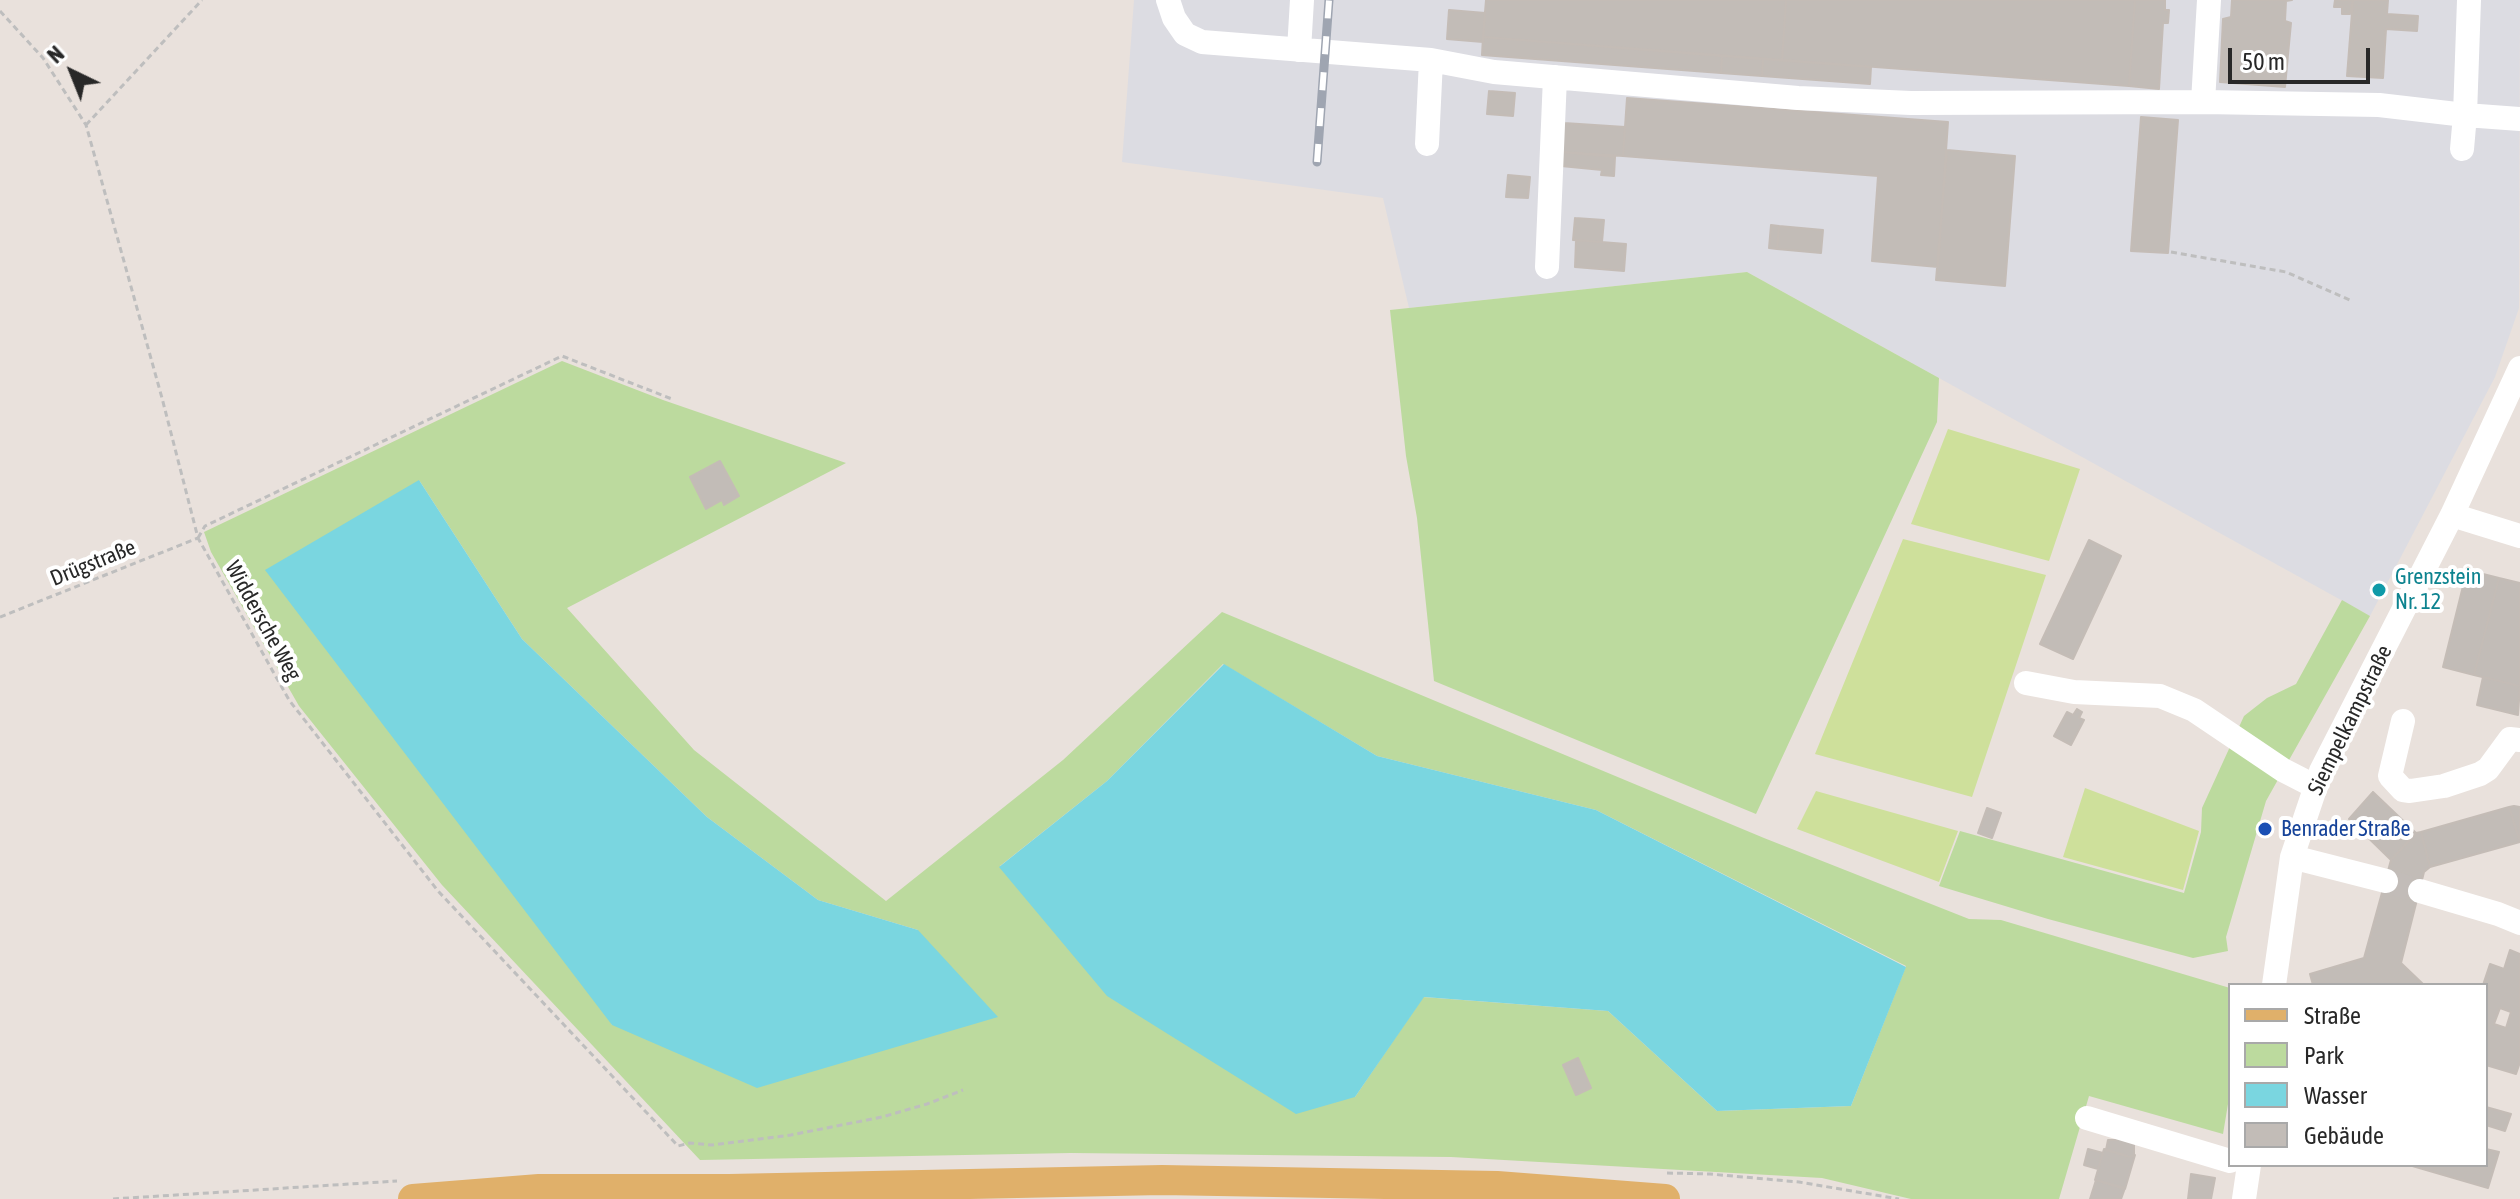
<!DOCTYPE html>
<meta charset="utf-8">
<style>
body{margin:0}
#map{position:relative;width:2520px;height:1199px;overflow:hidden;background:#e9e1dc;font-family:"Asap Condensed",sans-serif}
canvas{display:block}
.legend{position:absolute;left:2228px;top:983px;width:260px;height:184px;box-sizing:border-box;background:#fff;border:2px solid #a9a9a9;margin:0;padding:10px 14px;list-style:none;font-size:24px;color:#282828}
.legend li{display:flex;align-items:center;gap:16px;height:40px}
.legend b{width:40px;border:2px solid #a9a9a9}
.north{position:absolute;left:32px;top:32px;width:80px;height:80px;-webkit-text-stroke:6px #fff;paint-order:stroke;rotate:317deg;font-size:22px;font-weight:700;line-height:32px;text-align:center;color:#282828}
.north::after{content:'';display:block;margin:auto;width:28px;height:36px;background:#282828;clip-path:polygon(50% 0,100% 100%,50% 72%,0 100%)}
.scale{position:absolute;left:2228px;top:48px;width:142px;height:36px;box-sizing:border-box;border:4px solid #282828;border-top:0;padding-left:10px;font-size:24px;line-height:28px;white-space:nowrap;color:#282828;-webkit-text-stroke:6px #fff;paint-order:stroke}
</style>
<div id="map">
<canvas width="2520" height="1199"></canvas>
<ul class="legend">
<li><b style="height:10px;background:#e0b06a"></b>Straße</li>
<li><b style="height:22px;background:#bcda9e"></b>Park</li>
<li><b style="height:22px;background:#7ad6e0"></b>Wasser</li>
<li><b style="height:22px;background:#c2bcb7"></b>Gebäude</li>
</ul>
<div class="north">N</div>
<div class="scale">50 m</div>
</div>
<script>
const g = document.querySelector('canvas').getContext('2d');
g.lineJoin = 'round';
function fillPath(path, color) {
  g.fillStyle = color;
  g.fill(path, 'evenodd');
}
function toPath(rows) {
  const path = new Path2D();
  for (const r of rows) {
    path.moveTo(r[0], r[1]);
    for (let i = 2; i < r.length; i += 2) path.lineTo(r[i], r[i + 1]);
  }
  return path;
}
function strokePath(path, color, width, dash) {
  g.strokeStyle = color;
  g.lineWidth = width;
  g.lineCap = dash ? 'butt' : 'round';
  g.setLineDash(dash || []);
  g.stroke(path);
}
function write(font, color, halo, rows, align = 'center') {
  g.font = font + ' "Asap Condensed",sans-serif';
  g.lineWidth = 8;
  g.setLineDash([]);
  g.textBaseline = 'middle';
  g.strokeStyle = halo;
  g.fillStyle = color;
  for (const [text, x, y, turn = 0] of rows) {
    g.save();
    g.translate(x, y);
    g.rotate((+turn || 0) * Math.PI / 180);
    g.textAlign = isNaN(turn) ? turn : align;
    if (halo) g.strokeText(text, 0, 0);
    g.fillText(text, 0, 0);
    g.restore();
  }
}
fillPath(toPath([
 [1134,0,2520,0,2519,308,2495,377,2370,616,1747,272,1409,308,1383,198,1122,162]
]), '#dcdce2');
fillPath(toPath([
 [1747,272,1939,378,1937,422,1756,814,1434,681,1417,518,1406,456,1390,310],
 [562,361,663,400,846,463,567,608,694,750,886,901,1063,760,1222,612,1764,838,1969,919,2001,920,2230,988,2230,1092,2223,1134,2089,1096,2059,1199,1911,1199,1822,1178,1451,1157,1071,1153,700,1160,442,885,299,706,211,552,204,532],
 [419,480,522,639,707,817,818,900,918,930,612,1025],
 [1223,664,1377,756,1596,810,1906,966,1851,1106,1717,1111,1608,1011,1423,997,1355,1097,1000,866,1107,781],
 [2342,600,2370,616,2266,801,2226,937,2228,951,2193,958,2048,919,1939,886,1960,831,2184,893,2201,832,2202,808,2244,716,2267,698,2296,684]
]), '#bcda9e');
fillPath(toPath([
 [1948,429,2080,469,2049,561,1911,524],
 [1903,539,2046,575,1972,797,1815,754],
 [2085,788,2199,831,2183,890,2063,857],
 [1816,791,1958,831,1939,882,1797,829]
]), '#cee09b');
fillPath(toPath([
 [419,480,522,639,707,817,818,900,918,930,998,1017,757,1088,612,1025,265,570],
 [1224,664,1377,756,1596,810,1906,967,1851,1106,1717,1111,1608,1011,1424,997,1355,1097,1296,1114,1107,996,999,867,1107,781]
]), '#7ad6e0');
const building = toPath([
 [1486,0,1786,0,1782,60,1483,37,1486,0],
 [1786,0,2135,0,2129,86,1782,60,1786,0],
 [2135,0,2165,0,2165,10,2169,10,2168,23,2163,23,2159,89,2129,86,2135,0],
 [2232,0,2292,0,2286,1,2285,21,2291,23,2285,87,2220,82,2223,19,2231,17,2232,0],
 [2335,0,2353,0,2350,14,2342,14,2342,7,2334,7,2335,0],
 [2353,0,2388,0,2387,14,2418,16,2417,31,2386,29,2383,78,2347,76,2353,0],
 [1449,10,1485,13,1483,42,1447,39,1449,10],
 [1483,37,1722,56,1721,73,1482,55,1483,37],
 [1722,56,1763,59,1762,76,1721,73,1722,56],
 [1763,59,1871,67,1870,84,1762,76,1763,59],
 [1489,91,1515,93,1513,116,1487,114,1489,91],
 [1627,98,1948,122,1938,267,1872,261,1878,176,1623,156,1627,98],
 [2141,117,2178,120,2168,253,2131,251,2141,117],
 [1564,123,1625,127,1623,156,1562,152,1564,123],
 [1947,150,2015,156,2005,286,1936,280,1947,150],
 [1562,152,1615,157,1614,176,1601,175,1602,170,1561,166,1562,152],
 [1508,175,1530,177,1528,198,1506,197,1508,175],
 [1575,218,1604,220,1602,242,1573,240,1575,218],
 [1771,225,1779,226,1777,249,1769,248,1771,225],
 [1779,226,1823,230,1821,253,1777,249,1779,226],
 [1576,240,1626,244,1624,271,1575,267,1576,240],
 [720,461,739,496,724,505,722,500,706,509,690,477,720,461],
 [2089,540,2121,556,2073,659,2040,644,2089,540],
 [2467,570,2499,578,2474,675,2443,667,2467,570],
 [2499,578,2520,583,2520,686,2474,675,2499,578],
 [2483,677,2520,686,2518,715,2477,705,2483,677],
 [2077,709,2082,712,2079,718,2084,720,2071,745,2054,736,2067,712,2073,715,2077,709],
 [2373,792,2416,833,2391,860,2349,819,2373,792],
 [2514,806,2520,807,2520,841,2509,807,2514,806],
 [2509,807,2520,842,2430,867,2421,832,2509,807],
 [1987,808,2001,813,1992,838,1978,833,1987,808],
 [2421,832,2430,867,2424,872,2401,963,2424,985,2313,985,2310,974,2364,958,2391,860,2416,833,2421,832],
 [2510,950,2520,954,2520,1062,2516,1074,2486,1065,2486,985,2483,985,2490,964,2504,969,2510,950],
 [2500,1008,2511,1012,2506,1028,2494,1024,2500,1008],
 [1578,1058,1591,1088,1576,1095,1563,1065,1578,1058],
 [2486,1107,2511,1114,2505,1131,2486,1125,2486,1107],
 [2119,1137,2134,1145,2134,1155,2130,1157,2106,1150,2108,1140,2117,1140,2119,1137],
 [2088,1149,2103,1153,2098,1169,2084,1165,2088,1149],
 [2104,1149,2130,1157,2135,1155,2125,1189,2095,1180,2104,1149],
 [2486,1149,2499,1152,2488,1188,2409,1165,2486,1165,2486,1149],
 [2191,1174,2215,1178,2211,1199,2188,1199,2191,1174],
 [2096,1180,2125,1188,2121,1199,2090,1199,2096,1180]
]);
fillPath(building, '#c2bcb7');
strokePath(building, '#c4bcb6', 2);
strokePath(toPath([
 [2386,881,2420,891]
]), '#c2bcb8', 24, [24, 12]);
strokePath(toPath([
 [0,11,43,58,86,125,162,398,198,538,289,700,438,891,678,1146,690,1143,712,1145,791,1135,882,1117,927,1104,963,1090],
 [86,125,202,0],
 [2171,252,2286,272,2352,301],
 [198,538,205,526,562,356,672,399],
 [0,617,198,538],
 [1667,1173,1710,1174,1799,1182,1899,1199],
 [113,1199,397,1181]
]), '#bebebe', 3, [6, 4]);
strokePath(toPath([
 [1168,0,1174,18,1185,34,1202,42,1431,60],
 [2469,0,2465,115,2520,119],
 [1299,50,1302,0],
 [2203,102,2379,105,2465,115,2462,149],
 [1427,144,1431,60,1494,72,1798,98,1911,103,2203,102,2209,0],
 [1547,267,1555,77],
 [2452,515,2520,536],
 [2026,683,2074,692,2160,696,2194,710,2283,770,2316,787],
 [2403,721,2390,776,2403,790,2410,791,2444,786,2480,774,2488,769,2510,739,2520,740],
 [2292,857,2386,881],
 [2420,891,2498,914,2520,923],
 [2274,985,2292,857,2321,771,2452,515,2520,368],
 [2087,1118,2230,1161],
 [2244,1199,2249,1165]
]), '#fff', 24);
strokePath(toPath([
 [413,1199,539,1189,729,1189,1162,1180,1497,1186,1665,1199]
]), '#e0b06a', 30);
const rail = toPath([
 [1317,162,1329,0]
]);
strokePath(rail, '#9fa5b1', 9);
strokePath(rail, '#fff', 6, [18]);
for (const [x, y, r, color] of [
 [2379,590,8,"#0f9aa8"],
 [2265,829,8,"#1a4fb4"]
]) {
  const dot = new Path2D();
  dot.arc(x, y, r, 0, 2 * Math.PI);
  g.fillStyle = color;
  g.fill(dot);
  strokePath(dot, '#fff', 3);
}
write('22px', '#282828', '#fff', [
 ["Drügstraße",93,563,-22],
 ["Widdersche Weg",263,621,61],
 ["Siempelkampstraße",2350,720,-64]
]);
write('22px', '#0d838f', '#fff', [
 ["Grenzstein",2395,577],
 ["Nr. 12",2395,602]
], 'left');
write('22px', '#164399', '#fff', [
 ["Benrader Straße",2281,829]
], 'left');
</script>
